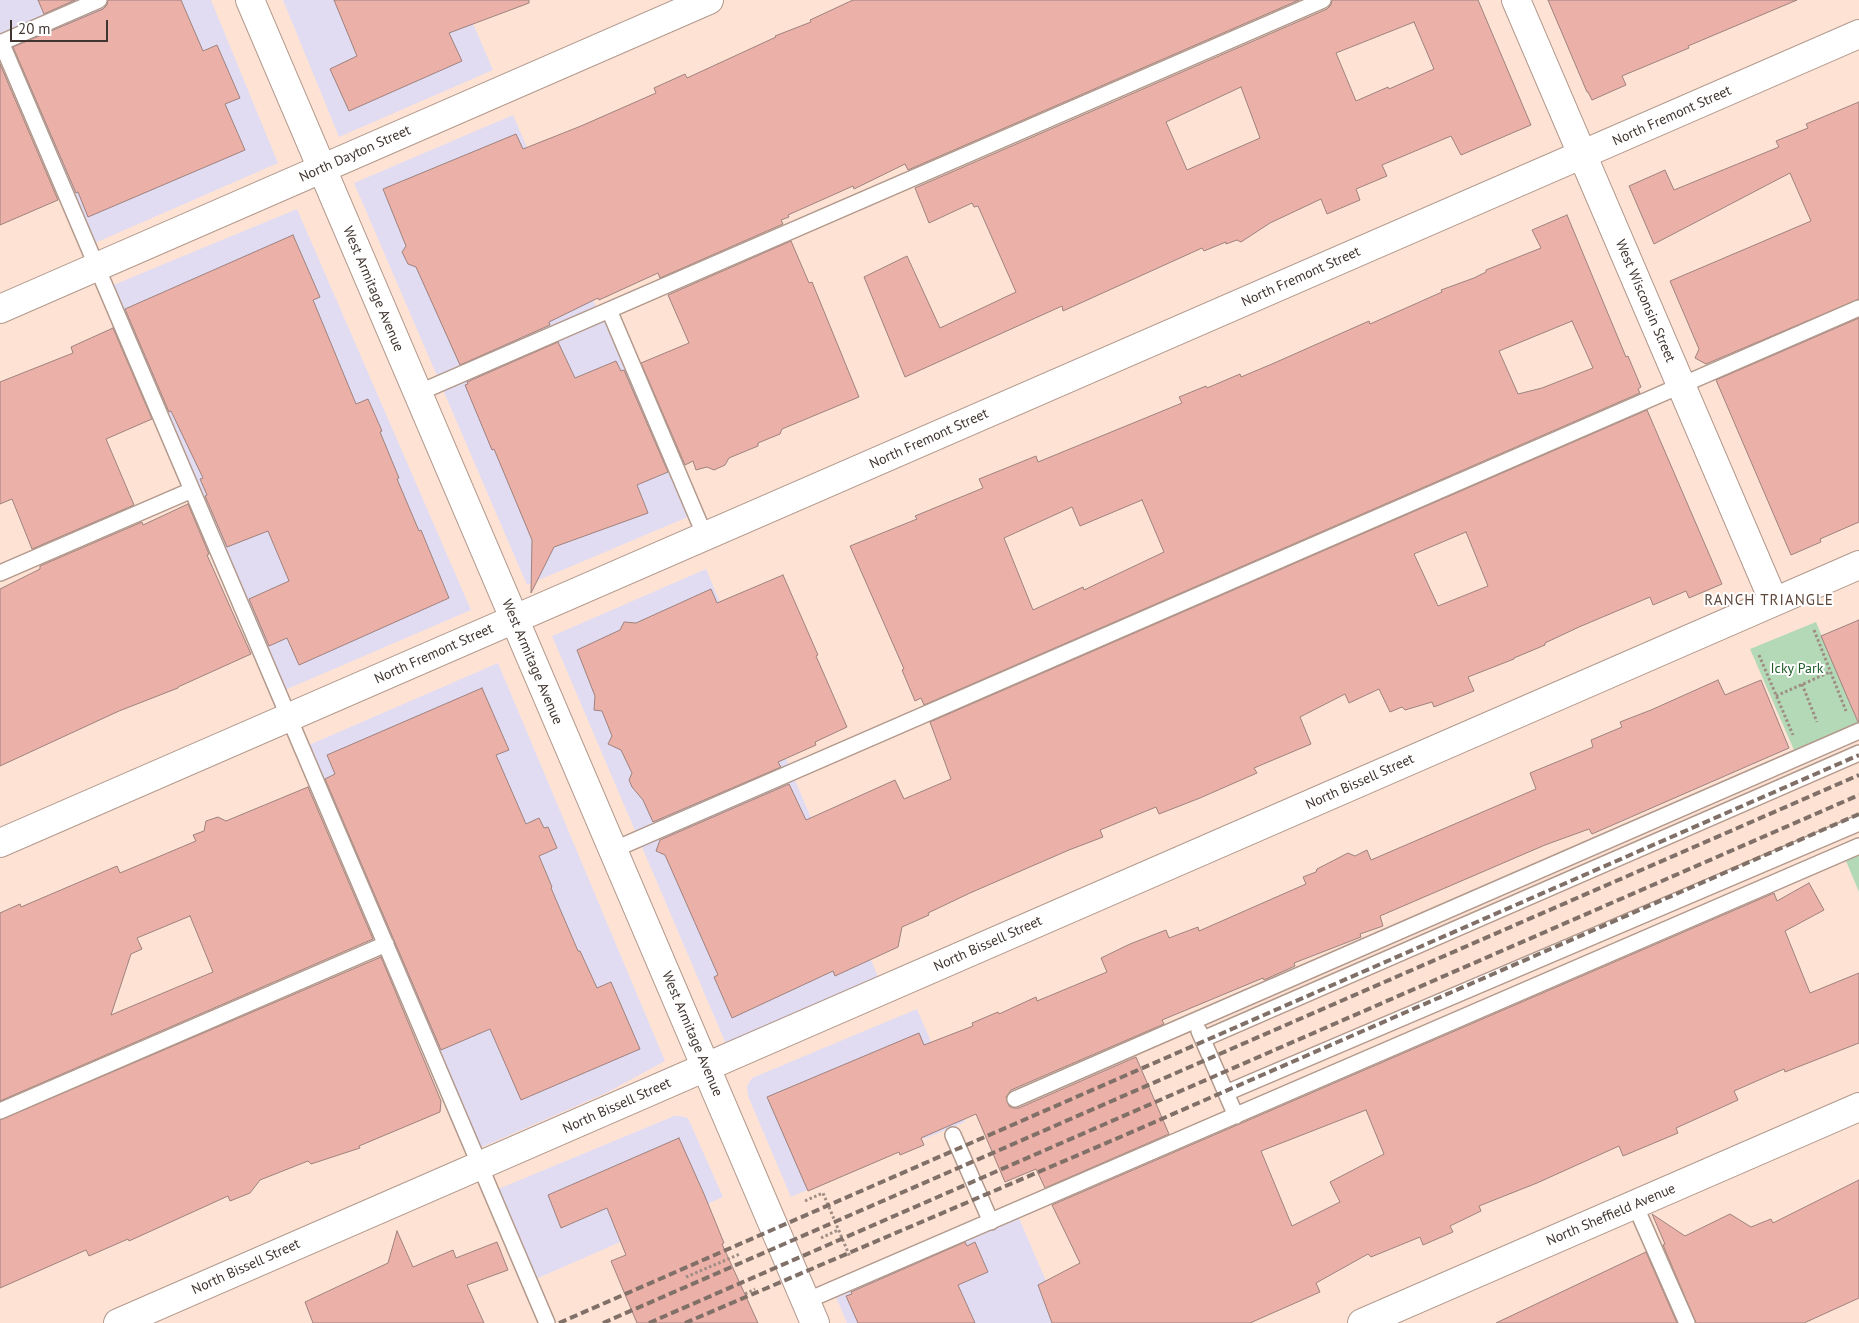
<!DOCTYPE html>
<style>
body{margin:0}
#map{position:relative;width:1859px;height:1323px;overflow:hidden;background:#fee3d5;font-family:"PT Sans",sans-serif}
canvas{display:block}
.scale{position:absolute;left:10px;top:20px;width:98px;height:22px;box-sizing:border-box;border:2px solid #403530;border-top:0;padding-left:6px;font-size:15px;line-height:18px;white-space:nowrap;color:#403530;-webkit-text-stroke:4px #fff;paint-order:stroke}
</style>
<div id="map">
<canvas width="1859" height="1323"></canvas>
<div class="scale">20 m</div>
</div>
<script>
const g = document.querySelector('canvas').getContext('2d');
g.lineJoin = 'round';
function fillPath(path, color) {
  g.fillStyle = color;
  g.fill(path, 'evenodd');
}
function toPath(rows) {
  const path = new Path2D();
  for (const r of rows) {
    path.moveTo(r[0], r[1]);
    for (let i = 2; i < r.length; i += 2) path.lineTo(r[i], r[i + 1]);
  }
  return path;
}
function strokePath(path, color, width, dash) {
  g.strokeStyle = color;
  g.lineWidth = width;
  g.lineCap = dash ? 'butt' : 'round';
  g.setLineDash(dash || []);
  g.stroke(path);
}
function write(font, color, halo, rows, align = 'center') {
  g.font = font + ' "PT Sans",sans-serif';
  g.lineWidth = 4;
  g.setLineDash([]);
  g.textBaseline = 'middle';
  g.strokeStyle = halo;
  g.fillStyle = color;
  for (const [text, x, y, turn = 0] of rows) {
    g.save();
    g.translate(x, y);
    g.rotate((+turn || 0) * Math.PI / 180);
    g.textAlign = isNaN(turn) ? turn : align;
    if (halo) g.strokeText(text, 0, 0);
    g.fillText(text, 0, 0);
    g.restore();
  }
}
fillPath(toPath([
 [0,0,89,0,0,35],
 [99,0,211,0,278,163,88,246,1,42],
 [283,0,463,0,493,70,339,137],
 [513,115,599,314,609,310,695,514,527,585,354,183],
 [297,209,471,610,278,693,106,288],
 [706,569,879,979,726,1044,552,636],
 [498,663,665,1061,606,1093,473,1151,302,748],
 [917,1009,965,1122,924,1139,921,1132,842,1175,791,1197,748,1096,747,1086,752,1078],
 [674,1116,680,1116,688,1118,723,1197,529,1282,491,1192],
 [1016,1211,1064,1323,847,1323,833,1290]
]), '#e1dcf2');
fillPath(toPath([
 [1816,622,1858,723,1794,750,1750,649],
 [1859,855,1859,892,1846,861]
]), '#b4d9b6');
const building = toPath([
 [38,0,75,0,44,14,38,0],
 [108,0,181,0,203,51,217,45,240,98,225,104,245,150,88,217,78,192,76,193,13,47,103,9,107,5,108,0],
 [334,0,529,0,529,3,449,33,462,61,349,111,330,69,357,56,334,0],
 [853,0,1299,0,908,170,905,164,854,189,853,186,788,215,789,217,781,220,783,224,660,278,658,273,599,300,598,298,549,322,550,325,460,365,416,267,408,264,402,252,406,246,383,189,516,134,523,149,581,126,656,93,654,88,685,74,687,78,776,37,775,36,811,22,810,20,853,0],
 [1332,0,1478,0,1531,125,1461,155,1451,136,1382,165,1387,176,1356,189,1360,200,1327,214,1321,199,1270,223,1241,242,1237,240,1226,244,1226,242,1204,251,1202,248,1063,311,1062,306,905,377,864,277,907,256,940,328,1016,292,978,206,974,207,972,203,929,223,915,188,1327,9,1331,5,1332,0],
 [1414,22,1434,69,1389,89,1388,87,1356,101,1336,53,1414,22],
 [1241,87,1260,138,1187,170,1166,122,1241,87],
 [1548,0,1797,0,1688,46,1689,48,1622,76,1626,85,1592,100,1588,92,1587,92,1548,0],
 [0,64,58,200,0,225,0,64],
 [1859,102,1859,299,1706,364,1695,358,1699,349,1670,281,1811,221,1790,173,1654,244,1629,186,1665,170,1674,190,1779,147,1776,141,1808,128,1806,124,1859,102],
 [1567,215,1626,357,1628,356,1641,387,1638,389,1640,393,924,705,921,698,915,701,902,670,904,669,850,546,917,519,915,516,983,488,979,479,1036,456,1038,462,1182,403,1179,397,1206,386,1207,388,1240,374,1241,377,1272,364,1369,321,1370,324,1442,292,1441,290,1474,278,1486,272,1486,270,1541,248,1532,230,1567,215],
 [1572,321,1593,368,1542,388,1518,394,1499,351,1572,321],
 [1142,500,1164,552,1084,590,1083,587,1033,610,1004,538,1072,507,1080,526,1142,500],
 [293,235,320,297,313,300,356,404,368,399,382,431,380,432,399,478,397,479,419,531,421,530,449,598,299,665,287,638,269,646,249,599,289,581,268,531,227,547,205,496,207,495,200,479,203,478,171,411,169,412,125,309,293,235],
 [791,241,809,283,812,282,859,397,782,429,780,434,758,443,758,446,729,458,725,465,714,470,707,467,696,470,693,461,685,465,641,363,689,343,668,295,791,241],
 [1859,318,1859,522,1820,539,1821,542,1791,555,1716,380,1859,318],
 [113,328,152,419,106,439,134,505,32,549,12,499,0,504,0,382,73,353,71,347,113,328],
 [558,342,575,378,616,361,621,371,624,370,668,472,637,485,648,513,554,547,531,593,532,540,494,449,492,450,465,385,468,384,467,382,558,342],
 [1647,410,1722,584,1689,598,1686,591,1653,605,1650,597,1579,627,1545,643,1545,645,1514,658,1514,659,1468,677,1474,691,1434,707,1432,702,1405,710,1402,707,1390,712,1379,689,1349,703,1345,694,1300,717,1311,744,1254,768,1257,773,1200,798,1159,814,1156,807,1100,830,1103,837,1069,850,970,893,928,913,929,915,902,927,898,947,835,976,833,971,732,1018,714,977,718,975,665,855,656,851,660,840,789,784,806,820,895,780,904,799,951,779,930,722,1647,410],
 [1466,532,1488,586,1438,606,1414,554,1466,532],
 [188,504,209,554,207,555,251,654,178,687,178,688,119,711,0,766,0,589,40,569,40,566,142,522,143,525,188,504],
 [783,575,818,655,816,656,847,727,815,742,816,745,778,762,781,767,653,822,643,800,632,787,629,780,632,773,621,750,608,744,612,736,602,711,594,710,595,696,577,650,620,630,624,622,636,623,711,589,717,603,783,575],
 [1859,620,1859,722,1858,722,1821,636,1859,620],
 [1718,680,1725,695,1761,680,1789,748,1592,834,1589,829,1545,845,1380,916,1383,926,1360,934,1361,937,1294,963,1295,966,1264,980,1263,978,1162,1020,1164,1024,1011,1090,1006,1097,1009,1106,1013,1108,1019,1108,1136,1057,1169,1134,1045,1188,1036,1169,1005,1182,976,1114,921,1138,924,1145,900,1155,899,1152,808,1191,767,1097,919,1033,924,1045,973,1026,972,1023,998,1012,999,1014,1036,997,1037,1001,1107,972,1101,958,1130,944,1166,930,1169,938,1198,927,1199,931,1306,884,1303,877,1316,872,1317,869,1348,853,1355,856,1367,850,1371,860,1536,789,1530,773,1593,747,1591,740,1622,727,1620,722,1651,710,1718,680],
 [482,688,509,750,496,755,526,824,539,818,544,828,548,827,557,848,539,856,552,887,551,888,578,951,580,951,597,988,611,982,640,1049,521,1100,490,1029,441,1050,325,779,335,774,327,755,482,688],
 [308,787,373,939,0,1101,0,913,20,904,21,907,117,866,120,873,196,841,193,835,204,831,206,821,218,817,226,821,308,787],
 [190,916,213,972,111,1015,131,954,142,949,137,938,190,916],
 [1809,883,1824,910,1785,931,1810,993,1859,973,1859,1043,1785,1072,1784,1069,1734,1091,1738,1100,1676,1128,1678,1133,1623,1156,1619,1146,1537,1183,1479,1206,1481,1211,1450,1226,1453,1232,1423,1245,1420,1237,1371,1257,1368,1254,1316,1283,1320,1292,1250,1323,1052,1323,1038,1285,1080,1263,1052,1205,1774,893,1777,901,1809,883],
 [1366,1110,1384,1154,1330,1182,1340,1202,1292,1226,1261,1151,1366,1110],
 [381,957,441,1101,440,1112,359,1146,360,1148,311,1164,308,1161,260,1180,250,1193,230,1201,228,1196,129,1241,128,1239,89,1256,86,1250,0,1288,0,1120,381,957],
 [679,1138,704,1194,724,1243,722,1244,758,1323,637,1323,611,1261,626,1255,607,1208,561,1228,548,1195,679,1138],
 [1859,1180,1859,1298,1804,1323,1696,1323,1663,1245,1665,1244,1652,1214,1685,1236,1730,1214,1751,1227,1771,1219,1773,1223,1859,1180],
 [397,1231,413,1267,453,1250,456,1258,497,1242,508,1270,467,1285,484,1323,313,1323,305,1302,388,1263,397,1231],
 [965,1242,967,1246,975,1242,988,1272,958,1285,975,1323,858,1323,846,1296,852,1294,851,1292,965,1242],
 [1646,1252,1677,1323,1496,1323,1646,1252]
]);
fillPath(building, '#ebb0a8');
strokePath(building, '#9e827e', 1);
const service = toPath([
 [1,42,547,1323],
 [0,43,99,0],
 [609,310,705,536],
 [418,393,1323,0],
 [0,573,192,490],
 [613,850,1859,308],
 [1199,1031,1236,1116],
 [1203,1039,1859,753],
 [1226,1093,1859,823],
 [1015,1099,1859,731],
 [0,1111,386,944],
 [953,1135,991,1222],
 [1635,1205,1687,1323],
 [806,1301,1859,846]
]);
const minor = toPath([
 [1516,0,1774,602],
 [0,309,709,0],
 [0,843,1859,34],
 [118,1323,1859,565]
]);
const tertiary = toPath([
 [1362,1323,1859,1107]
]);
const secondary = toPath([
 [250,0,815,1323]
]);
strokePath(service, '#b2998c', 18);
strokePath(minor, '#b2998c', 30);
strokePath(tertiary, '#b2998c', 30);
strokePath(secondary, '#b2998c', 30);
strokePath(toPath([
 [1814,630,1846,711],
 [1759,655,1793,735],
 [1802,684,1817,722],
 [1776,696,1830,672],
 [805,1201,823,1193,850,1257],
 [821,1238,838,1230],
 [686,1277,740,1254],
 [745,1294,755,1289]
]), '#9f8c83', 3, [2.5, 2.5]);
strokePath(service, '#fff', 15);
strokePath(minor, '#fff', 28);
strokePath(tertiary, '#fff', 28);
strokePath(secondary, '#fff', 28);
strokePath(toPath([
 [559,1323,1859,755],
 [603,1323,1859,775],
 [649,1323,1859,795],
 [685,1323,1125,1135,1859,814]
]), '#817068', 4, [8, 4]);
write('14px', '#403530', '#fff', [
 ["North Fremont Street",1672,116,-24],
 ["North Dayton Street",355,154,-24],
 ["North Fremont Street",1301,277,-24],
 ["West Armitage Avenue",373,289,67],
 ["West Wisconsin Street",1645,301,67],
 ["North Fremont Street",929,439,-24],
 ["North Fremont Street",434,654,-24],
 ["West Armitage Avenue",532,662,67],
 ["North Bissell Street",1360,782,-24],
 ["North Bissell Street",988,944,-24],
 ["West Armitage Avenue",692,1034,67],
 ["North Bissell Street",617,1106,-24],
 ["North Sheffield Avenue",1611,1215,-23],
 ["North Bissell Street",246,1267,-24]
]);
write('14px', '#205c2a', '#fff', [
 ["Icky Park",1797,669]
]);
g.letterSpacing = '1px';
write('15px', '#5d473c', '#fff', [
 ["RANCH TRIANGLE",1769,601]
]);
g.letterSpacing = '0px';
</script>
